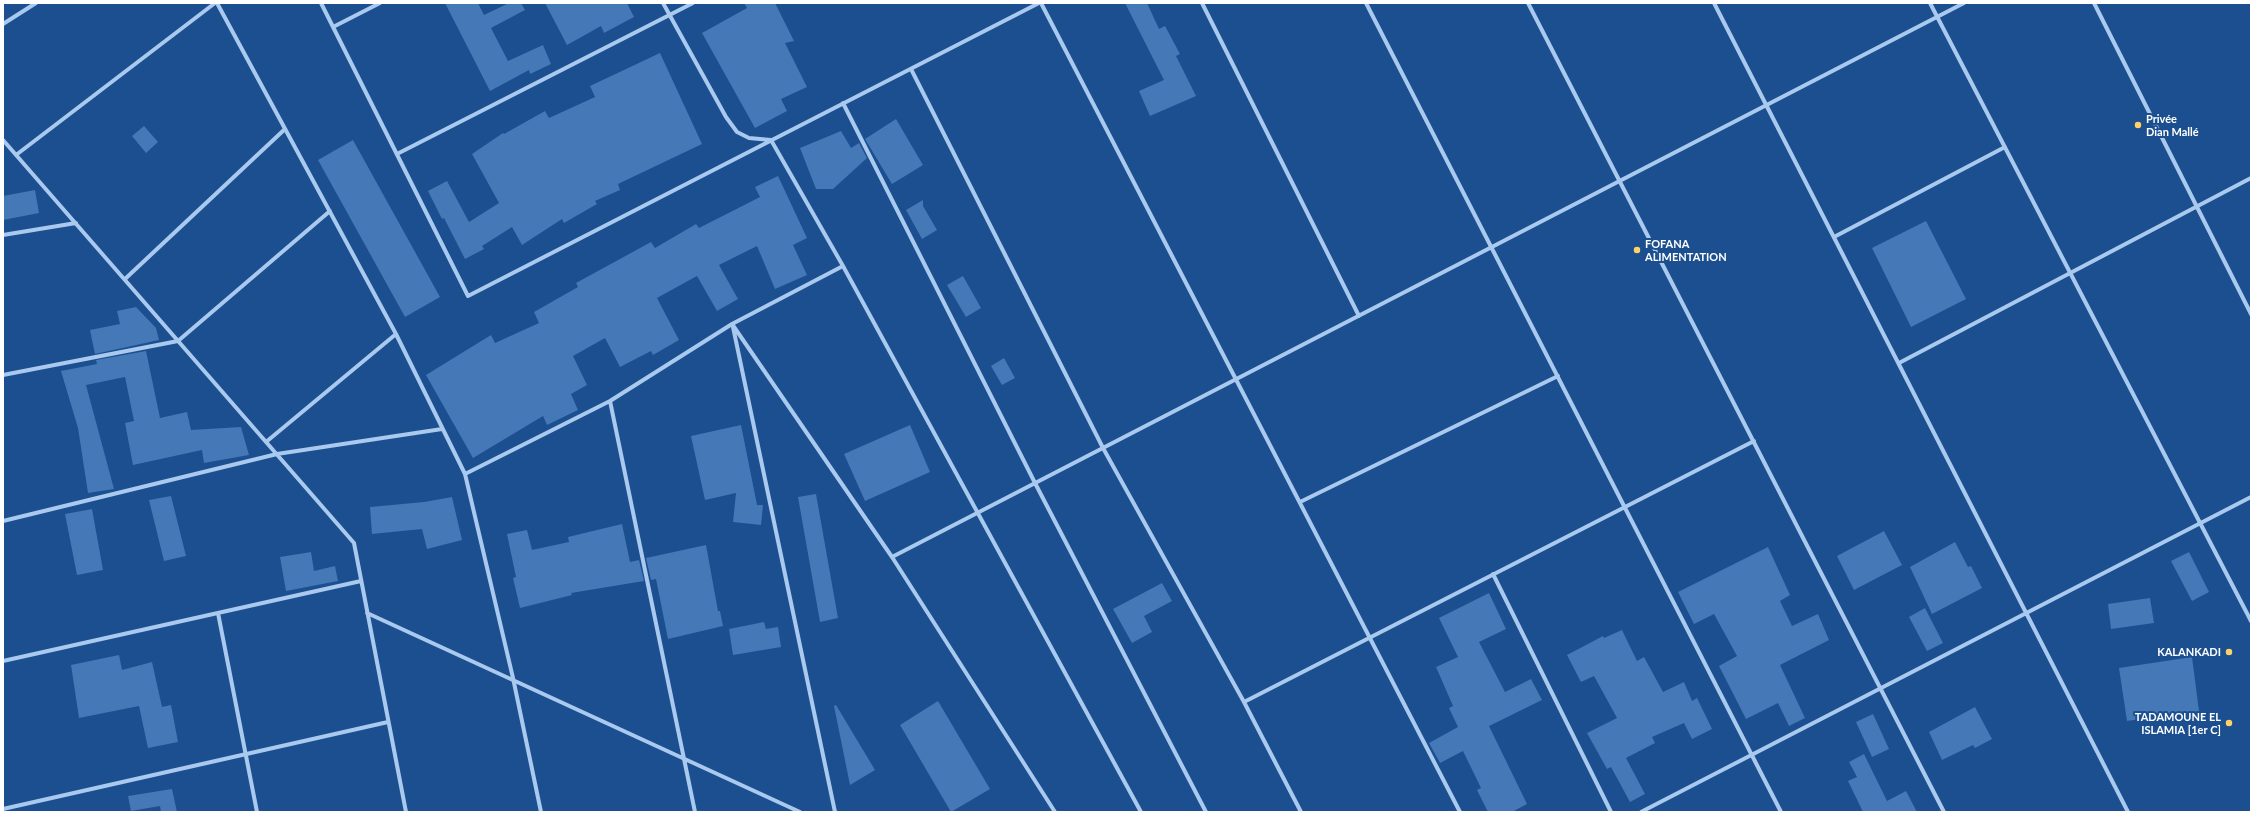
<!DOCTYPE html>
<meta charset="utf-8">
<style>
body{margin:0}
#map{position:relative;width:2254px;height:815px;overflow:hidden;background:#1b4f8f;font-family:Lato,sans-serif}
canvas{display:block}
.frame{position:absolute;inset:0;border:4px solid #fff;pointer-events:none}
</style>
<div id="map">
<canvas width="2254" height="815"></canvas>
<div class="frame"></div>
</div>
<script>
const g = document.querySelector('canvas').getContext('2d');
g.lineJoin = 'round';
function fillPath(path, color) {
  g.fillStyle = color;
  g.fill(path, 'evenodd');
}
function toPath(rows) {
  const path = new Path2D();
  for (const r of rows) {
    path.moveTo(r[0], r[1]);
    for (let i = 2; i < r.length; i += 2) path.lineTo(r[i], r[i + 1]);
  }
  return path;
}
function strokePath(path, color, width, dash) {
  g.strokeStyle = color;
  g.lineWidth = width;
  g.lineCap = dash ? 'butt' : 'round';
  g.setLineDash(dash || []);
  g.stroke(path);
}
function write(font, color, halo, rows, align = 'center') {
  g.font = font + ' Lato,sans-serif';
  g.lineWidth = 4;
  g.setLineDash([]);
  g.textBaseline = 'middle';
  g.strokeStyle = halo;
  g.fillStyle = color;
  for (const [text, x, y, turn = 0] of rows) {
    g.save();
    g.translate(x, y);
    g.rotate((+turn || 0) * Math.PI / 180);
    g.textAlign = isNaN(turn) ? turn : align;
    if (halo) g.strokeText(text, 0, 0);
    g.fillText(text, 0, 0);
    g.restore();
  }
}
fillPath(toPath([
 [445,3,478,3,484,15,509,3,521,3,525,10,491,28,508,61,543,45,551,64,530,74,529,70,490,91],
 [545,3,627,3,634,17,604,33,601,26,567,45],
 [744,3,775,3,794,41,785,43,807,87,781,99,787,111,755,128,702,33,747,8],
 [1125,3,1147,3,1159,29,1165,26,1180,54,1176,56,1196,96,1150,116,1139,91,1164,80],
 [660,53,702,144,618,184,620,190,595,201,597,204,564,223,562,219,522,245,512,227,482,246,484,249,465,259,444,218,442,219,428,191,447,181,469,222,499,203,472,154,503,133,504,134,545,111,549,118,595,97,590,86],
 [896,119,923,165,892,184,865,139],
 [144,126,158,142,146,153,132,136],
 [841,131,851,148,859,143,867,158,833,189,816,189,800,148],
 [353,140,440,297,405,317,318,160],
 [778,176,807,238,793,245,807,275,775,289,757,246,719,265,738,299,717,311,697,276,657,298,679,340,653,355,651,351,620,367,605,338,573,356,587,385,571,394,578,410,547,425,543,416,473,458,426,375,491,335,495,343,539,323,534,312,578,287,576,283,651,242,655,248,696,224,699,228,760,197,755,187],
 [35,190,39,213,3,220,3,196],
 [923,200,923,206,937,230,922,239,906,210],
 [1926,221,1966,299,1911,327,1872,248],
 [963,276,981,308,966,317,947,285],
 [136,307,156,328,159,340,95,354,90,330,120,324,117,311],
 [146,351,160,418,187,412,191,430,241,427,249,455,204,463,202,450,133,465,125,423,134,421,125,377,86,385,114,489,88,493,78,428,61,371,97,364,96,360],
 [1004,358,1015,378,1002,385,991,366],
 [741,425,757,505,763,505,761,525,733,522,736,493,705,500,691,436],
 [910,425,930,472,865,501,844,454],
 [816,494,838,618,820,622,798,497],
 [171,496,186,556,164,561,149,500],
 [452,497,462,540,427,549,422,529,372,534,370,507,424,502],
 [92,509,103,570,77,575,65,514],
 [622,524,630,562,639,560,644,581,571,593,572,595,520,608,513,578,516,577,507,534,527,530,532,550,569,542,568,537],
 [1884,531,1902,565,1854,590,1837,556],
 [1955,542,1968,567,1971,566,1982,588,1932,614,1910,567],
 [706,545,718,611,720,611,723,626,668,639,656,579,651,580,646,558],
 [1768,547,1790,595,1780,601,1792,626,1818,614,1829,640,1780,665,1805,718,1789,726,1778,703,1746,719,1719,666,1737,656,1714,614,1694,624,1678,592],
 [311,552,314,571,335,566,338,581,286,591,280,557],
 [2189,552,2209,592,2192,601,2171,561],
 [1162,583,1172,601,1144,616,1152,632,1132,643,1113,609],
 [1489,593,1506,629,1479,642,1505,692,1531,679,1542,700,1489,726,1527,804,1512,812,1488,812,1477,790,1481,788,1463,751,1440,763,1429,743,1458,727,1449,708,1453,706,1436,667,1458,657,1439,618],
 [2150,598,2154,623,2111,629,2108,604],
 [1925,608,1943,643,1927,651,1909,617],
 [764,622,766,629,778,627,781,647,733,655,729,629],
 [1622,630,1637,661,1644,657,1663,692,1684,682,1692,701,1697,698,1712,729,1692,739,1684,723,1652,737,1655,743,1626,758,1645,794,1630,802,1611,767,1607,769,1587,733,1617,718,1594,676,1581,682,1567,655,1603,636,1604,638],
 [119,655,122,670,152,662,162,707,171,705,178,742,148,748,139,706,79,718,71,665],
 [2192,657,2199,711,2127,721,2119,668],
 [938,701,990,789,951,812,900,725],
 [836,705,875,770,850,785,834,706],
 [1975,707,1992,739,1975,748,1973,745,1942,760,1929,732],
 [1873,714,1889,749,1872,757,1856,722],
 [1864,754,1887,801,1906,791,1917,812,1863,812,1848,781,1857,777,1849,762],
 [172,789,177,812,161,812,160,806,131,811,128,796]
]), '#4478b7');
strokePath(toPath([
 [217,3,396,334,465,474,513,678,541,812],
 [321,3,468,296,1039,3],
 [663,3,726,117,737,132,749,138,771,140,843,266,1141,812],
 [1041,3,1460,812],
 [1202,3,1359,316],
 [1366,3,1781,812],
 [1528,3,1944,812],
 [1714,3,2128,812],
 [1930,3,2251,621],
 [2094,3,2251,314],
 [3,24,36,3],
 [333,27,380,3],
 [911,69,1103,448,1244,702,1301,812],
 [843,103,1035,483,1206,812],
 [3,140,354,543,406,812],
 [397,154,693,3],
 [16,155,215,3],
 [3,235,76,223],
 [1834,237,2005,147],
 [125,279,285,129],
 [732,324,892,557,1055,812],
 [733,327,835,812],
 [1899,363,2251,178],
 [3,375,178,341,330,211],
 [610,401,695,812],
 [266,442,396,334],
 [465,474,610,401,732,324,843,266],
 [1300,502,1558,376],
 [3,521,277,454,442,429],
 [892,557,1964,3],
 [1493,574,1611,812],
 [218,613,257,812],
 [367,613,800,812],
 [3,661,361,581],
 [1244,702,1754,441],
 [3,809,388,722],
 [1641,812,2251,497]
]), '#a9c9ee', 4);
for (const [x, y, r, color] of [
 [2138,125,4,"#ffd166"],
 [1637,250,4,"#ffd166"],
 [2229,652,4,"#ffd166"],
 [2229,723,4,"#ffd166"]
]) {
  const dot = new Path2D();
  dot.arc(x, y, r, 0, 2 * Math.PI);
  g.fillStyle = color;
  g.fill(dot);
  strokePath(dot, '#1b4f8f', 1.5);
}
write('bold 11px', '#fff', '#1b4f8f', [
 ["Privée",2146,119],
 ["Dian Mallé",2146,132],
 ["FOFANA",1645,244],
 ["ALIMENTATION",1645,257],
 ["KALANKADI",2221,652,"right"],
 ["TADAMOUNE EL",2221,717,"right"],
 ["ISLAMIA [1er C]",2221,730,"right"]
], 'left');
</script>
